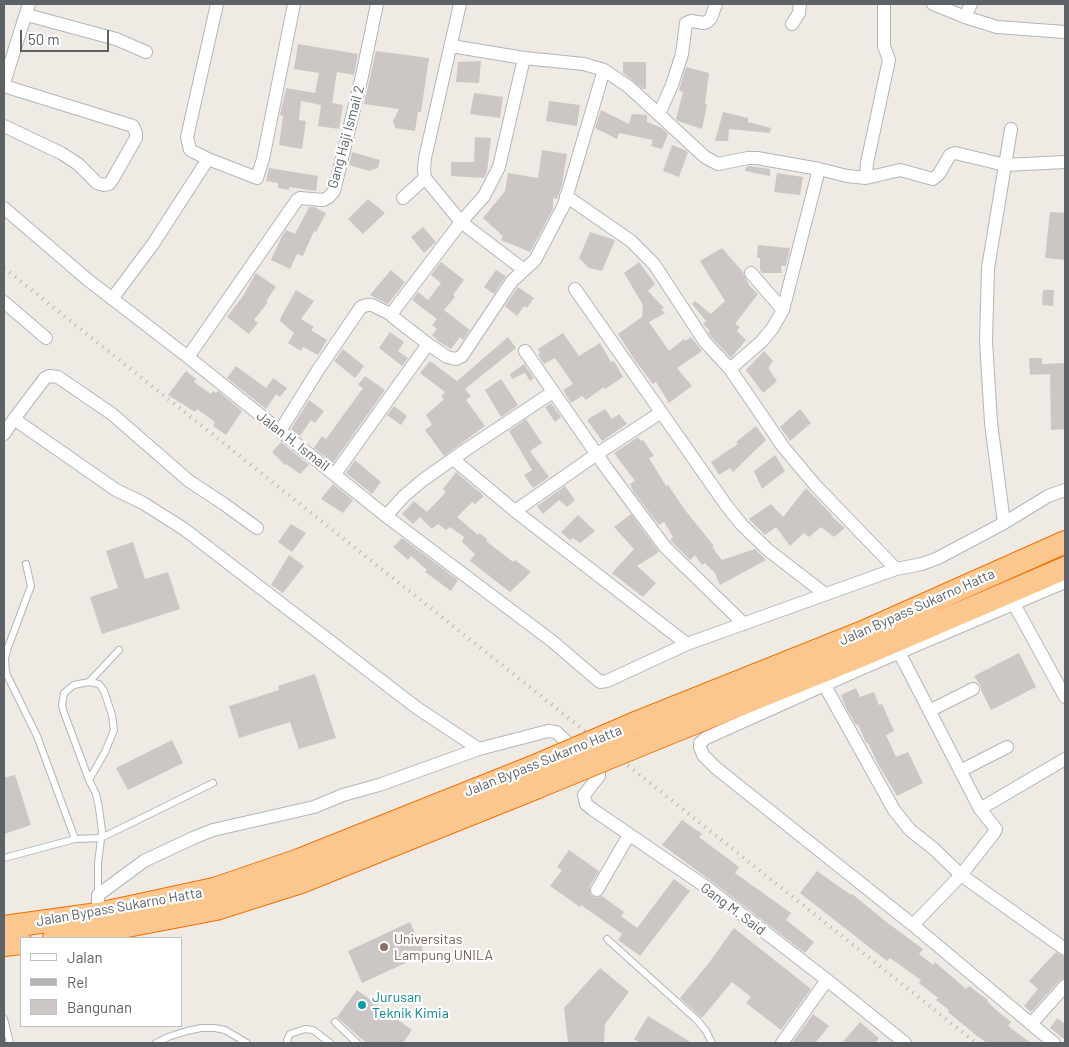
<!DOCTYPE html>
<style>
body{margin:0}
#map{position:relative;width:1069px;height:1047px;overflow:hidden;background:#efeae4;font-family:Barlow,sans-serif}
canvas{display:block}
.frame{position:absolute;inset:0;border:5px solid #5c6265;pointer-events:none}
.legend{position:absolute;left:20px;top:937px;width:162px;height:90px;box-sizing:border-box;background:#fff;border:1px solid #bec0c1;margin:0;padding:6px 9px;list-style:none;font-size:15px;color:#5c6265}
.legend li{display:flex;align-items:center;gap:10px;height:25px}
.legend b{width:25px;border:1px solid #bec0c1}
.scale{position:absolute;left:20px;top:30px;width:89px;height:22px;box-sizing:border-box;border:2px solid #5c6265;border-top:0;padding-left:6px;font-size:15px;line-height:18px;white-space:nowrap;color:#5c6265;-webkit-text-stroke:4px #fff;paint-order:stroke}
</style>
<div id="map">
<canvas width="1069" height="1047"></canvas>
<div class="frame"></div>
<ul class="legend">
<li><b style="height:6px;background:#fff"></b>Jalan</li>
<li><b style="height:6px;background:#b3b4b5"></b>Rel</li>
<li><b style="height:14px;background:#ccc7c4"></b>Bangunan</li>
</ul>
<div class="scale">50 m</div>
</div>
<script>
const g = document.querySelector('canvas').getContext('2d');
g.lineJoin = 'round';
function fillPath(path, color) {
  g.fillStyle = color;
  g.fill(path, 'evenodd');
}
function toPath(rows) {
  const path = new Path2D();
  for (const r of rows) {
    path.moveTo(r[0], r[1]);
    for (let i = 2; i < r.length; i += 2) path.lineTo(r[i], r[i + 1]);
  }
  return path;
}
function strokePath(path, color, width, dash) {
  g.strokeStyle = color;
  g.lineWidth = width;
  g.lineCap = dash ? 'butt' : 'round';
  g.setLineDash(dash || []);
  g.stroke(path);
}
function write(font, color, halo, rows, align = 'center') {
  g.font = font + ' Barlow,sans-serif';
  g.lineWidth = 4.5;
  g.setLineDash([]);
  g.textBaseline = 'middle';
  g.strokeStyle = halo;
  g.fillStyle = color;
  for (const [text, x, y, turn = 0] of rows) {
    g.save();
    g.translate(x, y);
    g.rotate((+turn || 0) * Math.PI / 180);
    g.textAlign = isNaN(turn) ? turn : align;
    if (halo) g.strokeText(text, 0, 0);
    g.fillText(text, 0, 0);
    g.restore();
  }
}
fillPath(toPath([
 [298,44,358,54,354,75,337,72,332,103,343,105,339,129,318,126,321,105,301,101,299,120,306,121,302,149,279,145,283,116,280,115,286,88,315,93,319,73,294,69],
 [376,51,429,58,421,112,418,112,415,131,395,128,393,121,399,109,364,104],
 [481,61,479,83,456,82,458,62],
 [623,62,646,62,646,89,643,89,623,73],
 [686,67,709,73,705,104,707,105,702,129,678,121,676,119,683,92,679,90],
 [474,93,503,97,500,118,470,114],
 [549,101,580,105,577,126,546,121],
 [601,110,629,124,632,114,647,115,647,122,662,128,668,134,662,149,651,146,653,140,619,133,617,139,595,128],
 [723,112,748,118,748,122,771,128,770,133,729,129,728,141,715,141],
 [475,137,491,138,487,172,484,178,451,176,451,162,474,162],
 [672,145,685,150,688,152,679,177,663,171],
 [542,150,567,154,562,184,557,199,553,198,553,209,530,252,501,240,503,236,483,218,505,191,508,173,538,178],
 [352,152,380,160,378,168,369,171,349,165],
 [749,166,770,169,770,176,745,171,746,167],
 [269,168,318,176,316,191,289,187,289,190,278,188,278,183,266,181],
 [777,173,803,177,800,195,774,192],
 [368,199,385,213,363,234,348,219],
 [309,207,314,207,326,213,316,232,314,231,303,256,297,254,290,269,271,260,281,238,286,230,295,234],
 [1050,212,1065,213,1065,260,1045,258],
 [423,227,436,242,424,253,411,237],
 [590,232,615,240,602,271,589,268,579,258],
 [758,245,790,248,786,266,781,266,782,273,762,273,760,270,760,258,757,258],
 [722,248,743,272,749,285,758,294,735,324,740,327,737,331,746,340,731,358,711,337,708,332,710,331,703,324,706,321,692,304,695,301,711,314,725,301,700,261],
 [441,262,464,280,453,295,455,297,444,310,470,330,463,340,460,337,451,349,436,340,437,339,432,335,437,329,432,325,437,319,412,300,418,292,428,300,441,283,431,275],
 [639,262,655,284,648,291,664,308,661,309,665,313,649,322,669,351,684,339,685,341,691,337,702,351,677,368,692,386,669,403,656,382,653,384,636,362,618,334,642,317,643,305,624,273],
 [391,270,405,282,388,304,370,295],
 [496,270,506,276,494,294,484,287],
 [256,273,276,287,266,301,268,302,254,320,258,323,249,334,227,317,243,296],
 [518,287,534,298,527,308,524,306,517,316,505,306],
 [296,290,314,301,301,319,314,327,311,330,327,340,318,355,303,347,301,351,288,343,294,333,280,321,281,317],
 [1043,290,1054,290,1053,306,1042,305],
 [390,332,404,342,398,351,408,358,402,366,379,348],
 [563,333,579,356,600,343,611,362,614,361,623,377,605,389,604,387,586,400,582,396,571,403,563,390,573,384,555,358,544,364,538,355,540,353,538,349],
 [508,337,516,348,465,389,471,396,466,400,485,426,444,456,425,430,432,425,426,415,444,399,441,396,445,392,420,373,430,361,457,381],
 [343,349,364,366,355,378,334,361],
 [764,351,773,361,768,368,777,381,763,393,746,370],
 [1029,358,1042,358,1042,364,1065,363,1065,429,1051,430,1050,374,1030,375],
 [524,364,534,378,530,381,525,373,512,379,510,374],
 [236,366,266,388,273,378,287,388,280,397,276,394,266,409,227,378],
 [186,371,196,379,194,382,211,394,213,391,216,393,218,391,242,411,226,435,213,426,215,422,197,409,195,412,168,395],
 [365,376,385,390,333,463,314,448,322,436,326,439,363,388,358,385],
 [501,379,518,405,501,417,485,390],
 [309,400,324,411,315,423,311,420,300,436,291,429],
 [551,403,561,417,555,422,545,407],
 [394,406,407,416,401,425,387,415],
 [605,409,612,419,619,414,627,424,602,441,587,420],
 [800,409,811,423,790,441,780,427],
 [526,419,542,443,530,451,549,477,533,488,524,475,532,470,509,431],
 [756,426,766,440,733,472,730,468,719,475,711,462,738,444,736,442],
 [638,437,641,441,643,440,654,456,649,458,666,486,668,485,685,510,714,546,712,547,722,560,755,549,766,560,720,585,715,573,705,563,702,565,695,555,690,560,670,540,673,537,664,522,659,525,633,491,630,484,635,481,614,453],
 [281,442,309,465,300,474,286,464,285,465,272,452],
 [775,455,785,471,762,489,754,471],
 [355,460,381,482,372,494,346,473],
 [456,472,484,496,475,504,472,502,457,517,478,535,479,533,487,539,486,541,513,562,515,560,531,572,510,592,470,561,475,554,462,542,464,537,450,527,446,530,438,524,432,529,420,517,413,524,402,514,414,501,427,512,446,492,443,489],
 [333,484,353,500,343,513,321,499],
 [565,486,575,500,567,507,559,500,543,514,537,506],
 [806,488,832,515,831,516,845,528,834,537,821,527,809,537,804,533,790,546,776,527,765,535,749,519,771,504,783,517],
 [631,514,659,552,637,566,656,583,643,597,612,573,634,549,614,527],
 [578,515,595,531,580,543,573,538,570,540,561,532],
 [291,524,306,533,292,552,278,542],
 [402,538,458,580,451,591,425,572,427,570,411,556,408,560,393,547],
 [133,542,145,579,168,572,180,609,102,634,90,597,118,588,106,551],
 [289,555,304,566,283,593,271,585],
 [1019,653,1036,687,991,710,981,690,980,685,974,676],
 [315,674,336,738,299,749,290,722,239,738,229,706,279,690,278,686],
 [856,688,860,697,874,692,879,705,882,704,894,731,886,735,896,757,908,752,923,783,897,796,879,766,868,743,866,743,858,724,856,725,846,708,841,695],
 [172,740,183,763,128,790,116,768],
 [15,775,31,825,4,834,4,778],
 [682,820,702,834,699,837,739,867,735,873,791,913,786,920,814,942,805,953,714,883,662,845],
 [569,850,599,871,590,886,590,894,596,898,602,896,624,912,621,916,637,928,674,879,690,891,640,956,618,940,622,934,581,905,580,907,550,886,562,870,557,867],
 [817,871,851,895,852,894,889,924,923,949,919,954,933,965,935,962,966,989,969,986,988,1000,987,1001,995,1009,1011,1022,1008,1026,1031,1043,987,1043,977,1036,948,1012,949,1010,936,1000,938,998,919,983,921,980,890,958,887,961,800,893],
 [410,922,425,954,362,983,348,951],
 [734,928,811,989,781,1030,746,1003,751,997,732,982,702,1018,680,998,708,964],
 [1056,952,1065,957,1065,978,1059,981,1031,1012,1024,1006,1038,989,1029,981],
 [600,968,629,992,605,1024,604,1043,568,1043,564,1008],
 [357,990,412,1030,403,1043,366,1043,337,1017],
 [813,1014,829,1026,815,1043,792,1043],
 [648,1016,692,1043,640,1043,634,1039],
 [1057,1018,1065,1024,1065,1040,1050,1028],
 [860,1022,879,1038,875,1043,842,1043]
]), '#ccc7c4');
const lane = toPath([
 [26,564,31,586,7,650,5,659,6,673,37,736,75,839],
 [89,682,119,650],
 [89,780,105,752,114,730,112,715,104,691,99,684,89,682,74,685,64,693,62,705,63,710,89,780,96,794,99,808,102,831,98,863,98,895],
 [4,858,75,839,101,838,213,783],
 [607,939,697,1020,706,1031,712,1043],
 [4,1019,10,1043],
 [335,1022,357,1043],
 [156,1043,168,1037,187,1031,201,1028,215,1028,225,1030,247,1043],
 [288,1043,287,1040,290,1034,305,1029,313,1030,330,1043]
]);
const street = toPath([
 [217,4,187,137,190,150,208,159,257,178,263,159,294,4],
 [460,4,425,158,424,169,425,178,461,222,524,270],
 [933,4,965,17,997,27,1065,32],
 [27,15,116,39,146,52],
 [965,17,971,4],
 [792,24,799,13,800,4],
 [451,46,524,58,584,64,604,70,629,87,705,157,718,164,748,158,757,158,819,169,847,176,866,178,900,170,933,179,939,174,950,155,955,153,1005,165,1065,162],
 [4,83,29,4],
 [4,86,133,126,136,133,136,138,112,180,109,184,104,185,97,183,78,164,61,153,4,126],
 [659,114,672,85,682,54,686,23,691,21,704,23,707,22,711,18,716,4],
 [866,178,867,163,889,60,884,46,884,4],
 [566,196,631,241,654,264,705,342,730,369,784,448,816,486,896,569],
 [403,198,425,178],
 [4,208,88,280,188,357,386,516,552,641,600,682,607,681,687,644,896,569,922,564,938,558,1004,523,1048,496,1065,490],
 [751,273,783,310],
 [575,289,726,505,742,525,768,550,825,594],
 [112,299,153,244,208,159],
 [4,302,46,338],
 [428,344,447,357,456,359,462,356,512,281,535,260,564,205,604,70],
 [525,351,607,469,665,547,744,624],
 [188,357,297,200,300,198,323,200,329,197,334,191,362,76,377,4],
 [730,369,761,342,772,329,783,310,819,169],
 [14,419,45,378,49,376,58,377,112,414,189,481,224,504,257,528],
 [280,431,318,370,361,307,367,305,372,305,392,315],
 [4,434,14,419,116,490,143,503,184,529,417,708,479,749,548,731,556,732,599,772,599,776,584,795,586,804,592,809,709,889,827,980,905,1043],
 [453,459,515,511,687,644],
 [335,474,428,344,393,317,392,313,461,222,484,196,499,167,524,58],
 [515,511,597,454,660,413],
 [386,516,404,496,423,480,467,449,553,392],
 [1004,523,991,423,986,341,988,268,1011,129],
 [1014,604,1065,697],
 [899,652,980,809,996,829,994,833,961,875,913,925],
 [825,686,894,810,910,830,934,849,961,875,1065,949],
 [929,711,973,689],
 [960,771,1007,747],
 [980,809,1065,759],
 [597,890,629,835],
 [98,914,98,895,144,861,193,838,213,830,314,807,343,795,379,785,479,749],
 [1031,1024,1065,986],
 [782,1043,827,980],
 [1054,1043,913,925,716,768,703,755,700,747,700,743,706,738,860,669,1065,582]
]);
const highway = toPath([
 [633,724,863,632,1065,542],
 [640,745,865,654,1065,568],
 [4,927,98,914,214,889,299,860,530,768],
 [54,938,85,934,216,909,301,882,538,787],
 [4,945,21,943]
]);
strokePath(lane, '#b2b6b9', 8);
strokePath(street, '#b2b6b9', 14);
strokePath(highway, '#f27001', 24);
strokePath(lane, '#fff', 6);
strokePath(street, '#fff', 12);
strokePath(highway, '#fcc78e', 22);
strokePath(toPath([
 [4,268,976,1043]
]), '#b3b4b5', 4, [1, 6]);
const highwayBridge = toPath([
 [530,768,633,724],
 [538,787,640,745]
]);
strokePath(highwayBridge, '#f27001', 24, []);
strokePath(highwayBridge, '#fcc78e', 22);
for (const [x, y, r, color] of [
 [384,947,5,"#8d6e63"],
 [362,1005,5,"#0f9aa8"]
]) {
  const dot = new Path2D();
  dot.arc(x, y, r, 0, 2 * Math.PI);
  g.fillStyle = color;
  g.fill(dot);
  strokePath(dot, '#fff', 2);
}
write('14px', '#5c6265', '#fff', [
 ["Gang Haji Ismail 2",346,137,-75],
 ["Jalan H. Ismail",293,441,38],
 ["Jalan Bypass Sukarno Hatta",917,607,-24],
 ["Jalan Bypass Sukarno Hatta",543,761,-22],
 ["Jalan Bypass Sukarno Hatta",119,907,-10],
 ["Gang M. Said",733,909,37]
]);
write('14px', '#785e54', '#fff', [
 ["Universitas",394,939],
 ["Lampung UNILA",394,955]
], 'left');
write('14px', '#0d838f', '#fff', [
 ["Jurusan",372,997],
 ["Teknik Kimia",372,1013]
], 'left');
</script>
